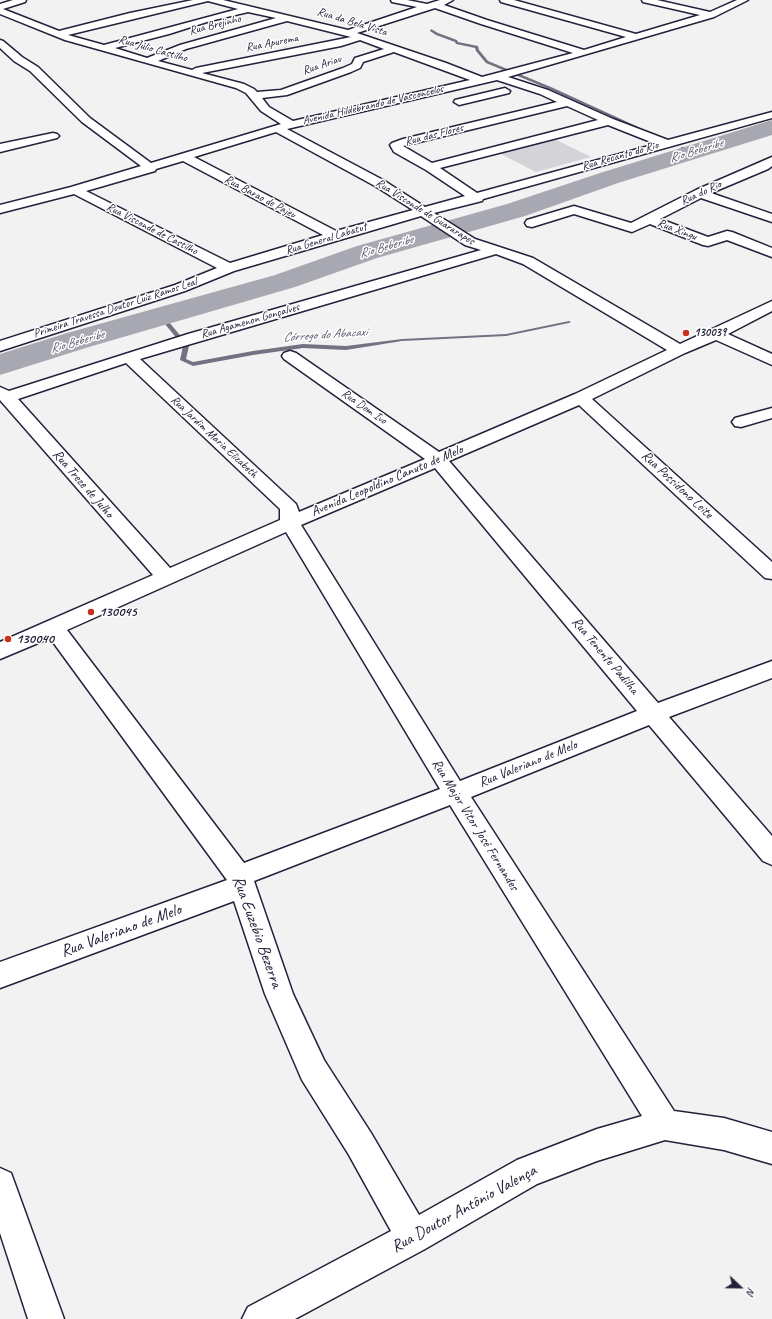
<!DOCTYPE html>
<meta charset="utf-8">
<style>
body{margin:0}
#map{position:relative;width:772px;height:1319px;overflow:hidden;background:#f2f2f3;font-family:Caveat,sans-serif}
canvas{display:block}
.north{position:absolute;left:720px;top:1267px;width:40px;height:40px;-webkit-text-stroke:3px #fff;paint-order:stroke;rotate:112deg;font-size:11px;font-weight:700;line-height:16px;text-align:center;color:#22223b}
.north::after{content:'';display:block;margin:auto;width:14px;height:18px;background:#22223b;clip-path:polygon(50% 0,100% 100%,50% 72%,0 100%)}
</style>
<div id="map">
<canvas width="772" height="1319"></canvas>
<div class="north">N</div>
</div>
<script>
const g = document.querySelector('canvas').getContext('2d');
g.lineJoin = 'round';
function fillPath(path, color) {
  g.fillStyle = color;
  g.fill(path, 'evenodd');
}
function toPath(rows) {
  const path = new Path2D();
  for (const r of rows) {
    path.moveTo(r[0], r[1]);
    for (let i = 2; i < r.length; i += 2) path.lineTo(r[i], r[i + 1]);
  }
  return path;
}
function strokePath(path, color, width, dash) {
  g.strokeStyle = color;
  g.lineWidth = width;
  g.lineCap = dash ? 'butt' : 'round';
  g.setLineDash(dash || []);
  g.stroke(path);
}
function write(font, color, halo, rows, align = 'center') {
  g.font = font + ' Caveat,sans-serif';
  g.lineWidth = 3;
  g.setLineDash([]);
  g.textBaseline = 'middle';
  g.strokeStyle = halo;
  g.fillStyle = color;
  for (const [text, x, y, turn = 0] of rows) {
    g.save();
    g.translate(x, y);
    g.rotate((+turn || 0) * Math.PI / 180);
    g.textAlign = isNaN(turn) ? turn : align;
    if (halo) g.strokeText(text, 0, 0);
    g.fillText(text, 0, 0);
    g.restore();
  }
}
fillPath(toPath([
 [552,138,591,157,536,172,497,152]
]), '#d3d3d8');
fillPath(toPath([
 [431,29,438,33,457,40,458,42,478,46,479,50,488,61,551,87,658,136,655,137,549,89,486,63,476,51,475,48,456,44,455,42,436,35,430,31,431,29],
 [681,147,683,147,696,152,693,153,681,149,681,147],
 [160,316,164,316,188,345,189,346,186,359,193,362,253,351,303,344,346,346,402,339,506,334,569,321,571,322,569,323,506,336,402,341,346,350,303,348,253,355,193,366,180,360,183,346,160,318,160,316]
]), '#727282');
fillPath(toPath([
 [772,120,772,135,618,183,525,216,377,258,295,287,89,347,0,375,0,354,67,333,275,275,357,246,507,204,600,173,772,120]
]), '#a8a8b2');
const minor = toPath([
 [13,0,26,0,25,2,3,9,59,31,130,13,193,0,223,0,348,30,417,7,392,2,391,0,407,0,427,4,440,0,453,0,444,5,487,20,584,50,626,37,501,2,500,0,514,0,636,34,700,15,643,2,642,0,657,0,710,12,737,0,748,0,714,17,508,77,548,90,613,119,668,140,772,112,772,118,483,199,482,201,434,213,475,239,533,258,680,344,772,301,772,311,728,334,772,354,772,365,716,340,685,353,592,399,772,562,772,579,765,578,579,405,449,461,658,703,772,661,772,678,669,717,772,836,772,865,763,861,649,725,471,797,674,1111,724,1118,772,1132,772,1164,724,1150,665,1140,597,1161,537,1184,425,1249,295,1319,242,1319,248,1307,391,1231,349,1155,302,1080,265,994,234,901,0,988,0,962,227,880,50,638,0,659,0,642,153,575,0,400,0,387,9,391,188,334,481,250,465,245,421,216,234,271,185,291,0,351,0,341,175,285,217,268,74,194,0,213,0,205,71,187,141,166,82,122,30,71,14,61,0,48,0,40,3,41,22,57,38,67,90,118,151,163,281,124,261,111,246,93,236,88,65,40,0,14,0,4,13,0],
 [208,1,238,9,104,45,68,35,208,1],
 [435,8,481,24,573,53,482,77,446,63,357,33,435,8],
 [248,12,276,18,180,45,147,58,115,48,169,34,210,21,248,12],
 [287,21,351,37,196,68,192,70,158,61,186,49,287,21],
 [360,40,384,49,355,58,352,64,343,68,281,90,257,92,254,89,244,84,202,73,341,46,360,40],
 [394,52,470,80,293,121,269,107,262,98,287,95,351,72,360,68,363,62,394,52],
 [497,80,540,94,557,102,403,139,392,143,390,145,394,152,426,170,465,196,425,207,383,180,287,129,497,80],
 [567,106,598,120,432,163,403,146,567,106],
 [608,125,656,144,477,193,440,168,608,125],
 [276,132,375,186,413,210,336,231,194,157,276,132],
 [183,161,323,235,230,263,86,191,155,171,156,169,183,161],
 [496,254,523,264,667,350,575,394,439,452,296,353,290,351,284,353,282,356,284,359,425,459,299,512,296,504,140,359,496,254],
 [126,363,280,509,280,520,170,568,18,399,126,363],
 [435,468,637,711,460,781,301,525,435,468],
 [286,532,440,789,244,863,67,630,286,532],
 [450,805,642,1116,597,1129,517,1160,419,1215,371,1133,324,1060,293,994,254,881,450,805],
 [505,88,510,91,509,93,459,105,454,102,455,100,505,88],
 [53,133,57,134,59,136,57,138,0,152,0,144,53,133],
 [772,157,772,166,768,169,711,193,772,214,772,222,701,198,660,219,708,237,727,231,732,232,772,248,772,257,727,240,708,246,703,245,650,224,632,232,574,214,532,227,527,226,525,223,527,220,574,206,631,223,696,190,772,157],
 [772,408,772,418,741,427,735,426,732,422,735,418,772,408],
 [0,1168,11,1173,64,1319,28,1319,0,1233,0,1168]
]);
strokePath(minor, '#22223b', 3);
fillPath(minor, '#fff');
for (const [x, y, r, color] of [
 [686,333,4,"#c8321e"],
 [91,612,4,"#c8321e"],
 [8,639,4,"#c8321e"]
]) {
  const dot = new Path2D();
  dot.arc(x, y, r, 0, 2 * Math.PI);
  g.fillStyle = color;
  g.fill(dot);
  strokePath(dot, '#fff', 1.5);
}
write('12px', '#22223b', '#fff', [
 ["Rua da Bela Vista",352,22,17],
 ["Rua Brejinho",215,25,-14],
 ["Rua Apurema",272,43,-11],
 ["Rua Júlio Castilho",153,49,16],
 ["Rua Ariau",322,65,-19],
 ["Avenida Hildebrando de Vasconcelos",373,105,-13],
 ["Rua das Flores",434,135,-14],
 ["Rua Recanto do Rio",620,156,-16],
 ["Rua do Rio",701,193,-25],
 ["Rua Barao de Pajeu",260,197,28],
 ["Rua Visconde de Guararapes",425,212,32],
 ["Rua Visconde de Castilho",152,229,27],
 ["Rua Xingu",677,230,21],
 ["Rua General Labatut",326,239,-17],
 ["Primeira Travessa Doutor Luiz Ramos Leal",115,308,-18],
 ["Rua Agamenon Gonçalves",250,321,-16],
 ["Rua Dom Ivo",364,407,35],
 ["Rua Jardim Maria Elizabeth",214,437,43]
]);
write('bold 12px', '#22223b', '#fff', [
 ["130039",694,333]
], 'left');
write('italic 13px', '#58586b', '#fff', [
 ["Rio Beberibe",696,151,-17],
 ["Rio Beberibe",386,247,-16],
 ["Córrego do Abacaxi",325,335,-4],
 ["Rio Beberibe",77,342,-16]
]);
write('14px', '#22223b', '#fff', [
 ["Avenida Leopoldino Canuto de Melo",387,481,-23],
 ["Rua Treze de Julho",83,484,49],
 ["Rua Possidono Leite",677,485,43],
 ["Rua Tenente Padilha",605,656,50],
 ["Rua Valeriano de Melo",528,764,-22],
 ["Rua Major Vitor José Fernandes",475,825,58]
]);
write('bold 14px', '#22223b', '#fff', [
 ["130045",99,612],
 ["130040",16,639]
], 'left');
write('17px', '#22223b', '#fff', [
 ["Rua Valeriano de Melo",121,931,-20],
 ["Rua Euzebio Bezerra",257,932,70],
 ["Rua Doutor Antônio Valença",464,1209,-29]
]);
</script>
